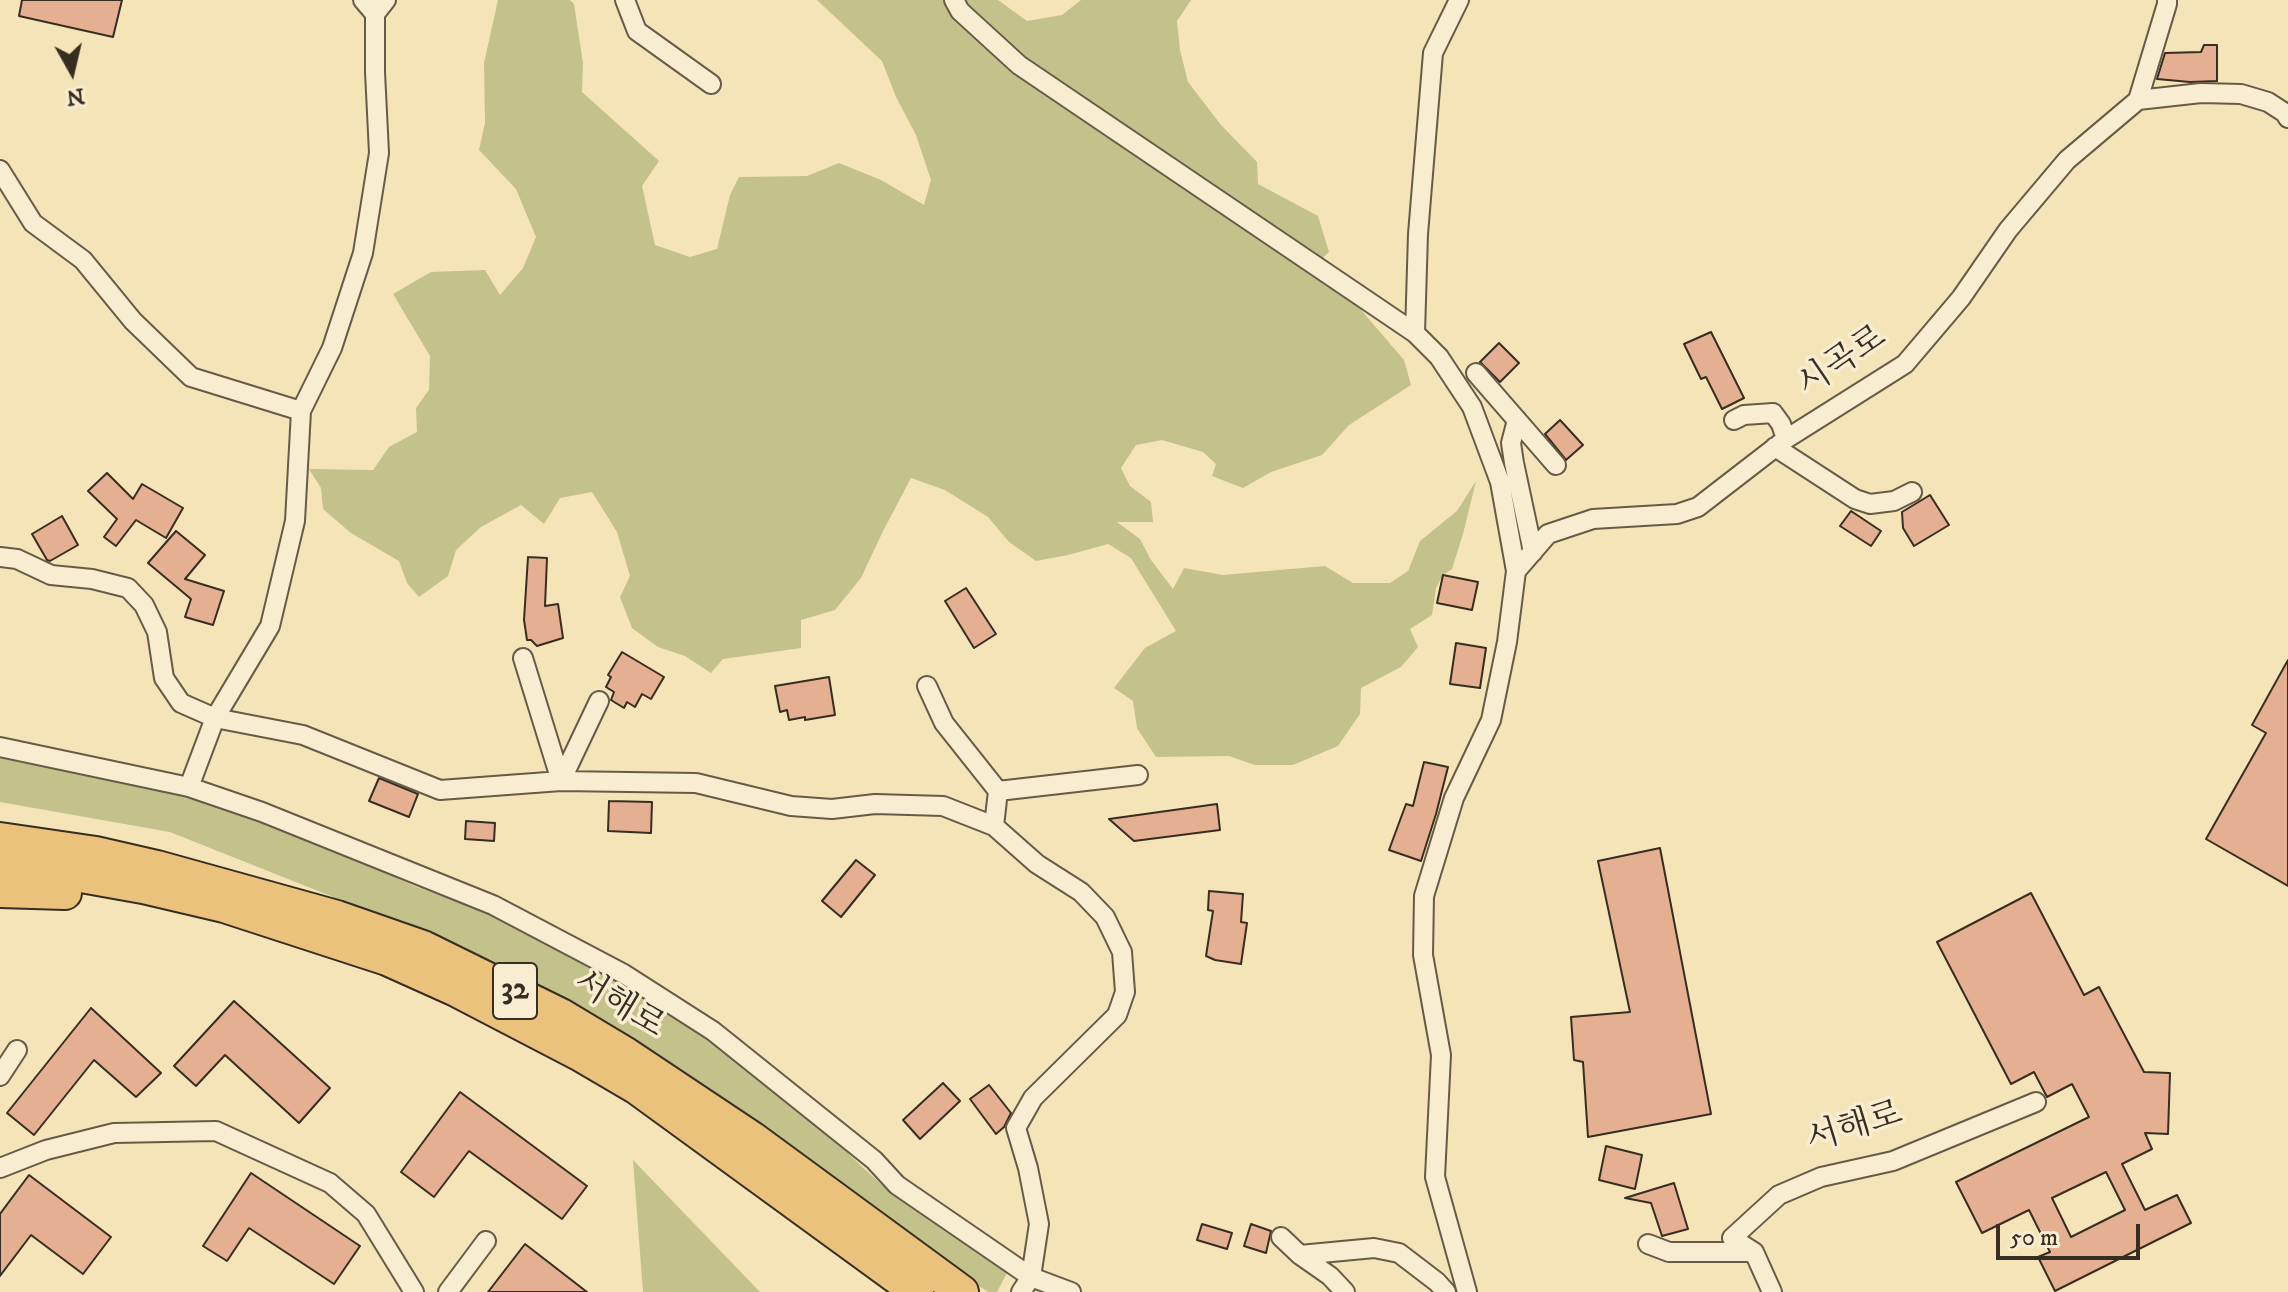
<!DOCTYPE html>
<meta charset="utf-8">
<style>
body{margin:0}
#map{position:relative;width:2288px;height:1292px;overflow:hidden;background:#f5e4b7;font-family:"IM FELL DW Pica",serif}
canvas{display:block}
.north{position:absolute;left:32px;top:32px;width:80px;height:80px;-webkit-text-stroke:6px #f8edd0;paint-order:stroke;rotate:172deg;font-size:22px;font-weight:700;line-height:32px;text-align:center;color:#372d22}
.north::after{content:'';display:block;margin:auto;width:28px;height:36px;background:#372d22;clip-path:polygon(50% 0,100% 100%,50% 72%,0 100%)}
.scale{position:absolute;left:1996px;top:1224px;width:144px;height:36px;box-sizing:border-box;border:4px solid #372d22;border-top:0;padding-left:10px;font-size:24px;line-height:28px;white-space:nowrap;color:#372d22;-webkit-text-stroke:6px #f8edd0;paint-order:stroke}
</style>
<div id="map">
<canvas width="2288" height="1292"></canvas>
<div class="north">N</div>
<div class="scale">50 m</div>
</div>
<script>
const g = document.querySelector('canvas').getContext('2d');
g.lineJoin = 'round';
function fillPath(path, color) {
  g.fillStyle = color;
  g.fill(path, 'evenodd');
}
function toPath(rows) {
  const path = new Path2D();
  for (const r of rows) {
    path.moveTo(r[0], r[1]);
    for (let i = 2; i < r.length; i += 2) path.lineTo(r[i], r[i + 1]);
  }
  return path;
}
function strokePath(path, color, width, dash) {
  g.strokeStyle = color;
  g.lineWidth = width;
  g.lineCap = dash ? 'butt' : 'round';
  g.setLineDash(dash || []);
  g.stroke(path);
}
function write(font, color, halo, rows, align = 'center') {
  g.font = font + ' "IM FELL DW Pica","Noto Serif KR",serif';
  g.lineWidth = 7;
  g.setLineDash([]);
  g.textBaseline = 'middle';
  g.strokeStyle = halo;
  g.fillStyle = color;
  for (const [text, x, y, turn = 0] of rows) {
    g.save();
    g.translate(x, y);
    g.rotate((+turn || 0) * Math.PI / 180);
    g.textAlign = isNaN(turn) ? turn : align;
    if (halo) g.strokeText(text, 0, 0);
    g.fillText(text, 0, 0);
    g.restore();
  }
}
fillPath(toPath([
 [498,0,570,0,574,4,583,63,582,92,659,161,642,186,655,245,690,257,717,249,730,195,739,177,807,176,839,163,881,180,924,205,931,180,916,135,896,97,882,61,817,0,998,0,1027,21,1062,15,1081,0,1191,0,1177,21,1180,50,1188,82,1221,125,1257,162,1258,184,1318,216,1329,252,1319,261,1404,360,1411,385,1349,425,1322,455,1271,472,1243,488,1212,476,1216,464,1203,452,1162,440,1136,445,1121,468,1130,486,1151,502,1153,522,1117,522,1140,539,1151,560,1173,589,1184,568,1223,575,1325,566,1353,583,1390,583,1408,571,1420,541,1457,511,1476,481,1463,534,1452,569,1443,575,1436,588,1432,615,1410,629,1418,647,1401,667,1361,688,1360,714,1338,746,1293,765,1255,765,1229,756,1156,757,1137,728,1133,701,1114,688,1145,648,1176,631,1131,558,1108,544,1068,555,1036,561,1009,542,988,517,945,490,911,478,883,531,861,578,835,610,801,620,801,648,723,659,711,673,685,656,658,647,632,628,620,597,630,576,617,532,592,492,560,498,544,524,521,505,481,527,456,550,448,576,419,597,407,583,399,561,351,533,323,509,321,488,309,469,373,470,389,447,417,432,416,408,429,390,430,356,393,294,431,272,485,270,500,295,523,268,536,237,516,189,479,150,485,123,484,63],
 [0,754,171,788,331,847,414,886,487,912,641,988,749,1069,826,1133,884,1187,1009,1269,997,1292,988,1292,935,1256,785,1144,637,1042,401,924,170,832,0,802],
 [633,1160,760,1292,643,1292]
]), '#c2c28a');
const building = toPath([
 [22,0,122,0,113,37,19,16,22,0],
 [2204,45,2217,45,2217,81,2190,82,2157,79,2165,53,2201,52,2204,45],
 [1711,332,1744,398,1722,409,1706,377,1701,379,1684,344,1711,332],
 [1499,343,1519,363,1500,382,1480,362,1499,343],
 [1560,420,1583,445,1566,460,1545,434,1560,420],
 [107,473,133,499,142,484,183,508,166,538,136,520,116,546,104,537,117,519,88,491,107,473],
 [1930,495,1949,525,1914,546,1903,528,1902,512,1930,495],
 [1851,511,1881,531,1871,546,1840,526,1851,511],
 [62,516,78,545,50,561,47,560,32,534,62,516],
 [176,531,205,555,185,579,224,591,213,625,185,617,191,599,148,563,176,531],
 [528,557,547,558,545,606,558,604,563,638,537,646,531,640,527,640,524,620,528,557],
 [1443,575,1478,582,1472,610,1437,603,1443,575],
 [966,588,996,634,974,648,945,601,966,588],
 [1456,643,1486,648,1480,688,1450,684,1456,643],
 [622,652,664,677,651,699,642,694,635,707,627,702,624,708,611,700,614,692,606,687,611,677,608,675,622,652],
 [2288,660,2288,886,2206,839,2266,733,2252,725,2288,660],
 [829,677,835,715,805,720,805,717,789,720,787,710,780,712,775,686,829,677],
 [1424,762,1448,767,1436,814,1421,861,1389,850,1406,804,1413,806,1424,762],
 [379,778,418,794,409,817,369,801,379,778],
 [609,801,652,802,651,833,608,831,609,801],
 [1217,804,1220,830,1134,841,1109,819,1217,804],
 [466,821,495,823,494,841,465,839,466,821],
 [1660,848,1711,1114,1588,1137,1583,1062,1574,1060,1571,1017,1630,1012,1598,861,1660,848],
 [856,860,875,875,841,917,822,901,856,860],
 [1209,891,1243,894,1241,922,1247,923,1241,964,1215,960,1206,956,1213,911,1208,910,1209,891],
 [2031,893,2084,995,2099,987,2144,1072,2170,1073,2168,1134,2145,1133,2152,1149,2122,1164,2145,1210,2177,1195,2191,1223,2055,1291,2038,1257,2050,1252,2029,1210,1982,1233,1956,1182,2089,1117,2072,1084,2047,1097,2034,1072,2011,1084,1937,942,2031,893],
 [2106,1172,2125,1210,2071,1237,2052,1198,2106,1172],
 [234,1001,330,1088,299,1123,225,1055,196,1086,174,1066,234,1001],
 [91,1008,161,1073,136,1097,94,1060,34,1135,7,1113,91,1008],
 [943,1083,960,1101,920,1139,903,1120,943,1083],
 [989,1085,1011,1113,1004,1127,996,1134,970,1099,989,1085],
 [460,1092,587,1186,562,1219,469,1151,434,1197,401,1172,460,1092],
 [1606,1146,1642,1155,1635,1189,1599,1180,1606,1146],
 [251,1173,360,1246,334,1284,249,1228,227,1261,203,1246,251,1173],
 [29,1175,111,1237,83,1274,31,1235,0,1276,0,1214,29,1175],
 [1674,1183,1688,1229,1662,1236,1651,1203,1625,1198,1674,1183],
 [1202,1224,1232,1233,1227,1249,1197,1240,1202,1224],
 [1251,1224,1271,1231,1266,1253,1244,1246,1251,1224],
 [525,1244,587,1292,488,1292,525,1244]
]);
fillPath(building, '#e5b091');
strokePath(building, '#372d22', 2);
const street = toPath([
 [363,0,375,14,386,0],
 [625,0,637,31,711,84],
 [954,0,960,11,1019,65,1415,333],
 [1459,0,1433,53,1418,234,1415,333,1439,357,1472,407,1500,482,1516,571,1507,642,1491,720,1454,798,1424,896,1423,955,1441,1055,1435,1177,1467,1292],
 [2138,100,2201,93,2241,94,2268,102,2285,113,2288,118],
 [0,170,33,223,83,260,133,321,191,377,301,411],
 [1476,373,1556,465],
 [1517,420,1511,443,1514,463,1533,552],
 [1734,420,1744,415,1773,413,1781,424,1786,439],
 [1775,447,1855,499,1870,504,1894,501,1912,492],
 [0,557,17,559,51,575,92,579,128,588,144,605,157,632,164,678,181,703,215,718,303,735,440,790,561,781,696,783,791,806,832,809,875,804,943,806,994,826,1037,864,1081,892,1105,917,1122,952,1125,992,1117,1015,1033,1098,1016,1128,1028,1168,1039,1224,1031,1277,1021,1292],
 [1516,571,1548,534,1593,519,1677,514,1698,507,1786,439,1905,364,1961,298,2008,230,2067,160,2138,100,2167,4,2167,0],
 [523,658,561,781],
 [927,686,944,723,998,791],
 [0,747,189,787,262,812,493,905,624,974,713,1031,874,1160,897,1185,1031,1277,1071,1292],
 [561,781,599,701],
 [189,787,215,718,270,626,295,521,301,411,332,348,363,253,379,153,375,72,375,14],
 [994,826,998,791,1138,775],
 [0,1076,17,1050],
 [0,1168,46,1150,114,1133,216,1131,330,1183,366,1214,414,1292],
 [1281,1237,1300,1255,1330,1276,1345,1292],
 [1648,1244,1669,1252,1751,1252],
 [1300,1255,1374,1248,1399,1253,1437,1282,1446,1292],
 [448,1292,486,1241],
 [1772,1292,1754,1252,1732,1238,1779,1195,1821,1177,1893,1161,2036,1102]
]);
const highway = toPath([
 [0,839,96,853,157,867,337,917,423,947,561,1015,626,1054,752,1138,962,1292],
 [0,866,70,874,143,887,224,906,387,959,456,990,579,1054,637,1088,917,1292],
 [0,891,65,893]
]);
strokePath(street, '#665b47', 22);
strokePath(highway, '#372d22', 36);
strokePath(street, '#f8edd0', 18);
strokePath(highway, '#eac27c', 32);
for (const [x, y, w] of [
 [515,991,44]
]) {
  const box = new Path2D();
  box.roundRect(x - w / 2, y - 28, w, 56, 6);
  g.fillStyle = '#f8edd0';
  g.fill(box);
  strokePath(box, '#372d22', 2);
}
write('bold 32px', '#372d22', null, [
 ["32",515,991]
]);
write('34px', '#372d22', '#f8edd0', [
 ["시곡로",1843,363,-34],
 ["서해로",618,1006,31],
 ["서해로",1855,1129,-17]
]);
</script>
